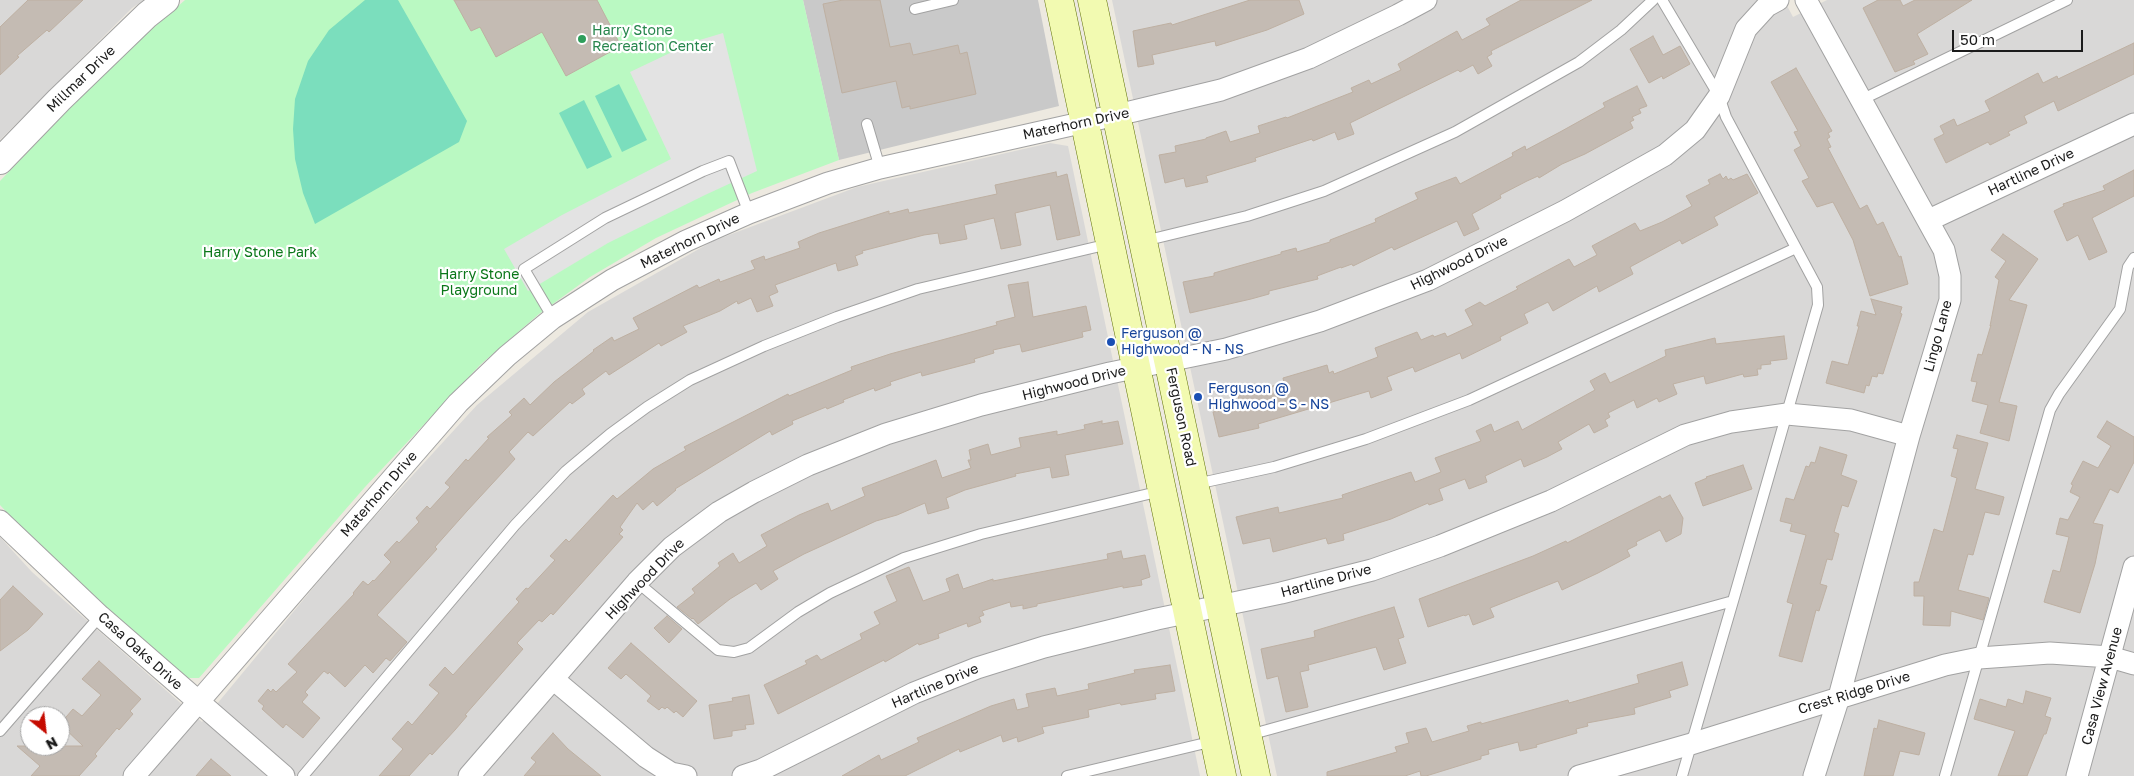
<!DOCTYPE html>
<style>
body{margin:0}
#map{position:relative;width:2134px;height:776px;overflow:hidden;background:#ede9e0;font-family:"Golos Text",sans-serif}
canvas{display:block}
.north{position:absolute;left:20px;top:706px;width:50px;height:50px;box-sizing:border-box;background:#fff;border:1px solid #a4a4a4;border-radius:50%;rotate:151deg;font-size:14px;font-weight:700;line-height:20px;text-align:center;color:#1b1b1b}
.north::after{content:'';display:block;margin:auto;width:18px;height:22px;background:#c50b00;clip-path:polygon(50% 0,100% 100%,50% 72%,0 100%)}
.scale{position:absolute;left:1952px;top:30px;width:131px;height:22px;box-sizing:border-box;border:2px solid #1b1b1b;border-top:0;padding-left:6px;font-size:15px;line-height:18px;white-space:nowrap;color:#1b1b1b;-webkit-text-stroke:4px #fff;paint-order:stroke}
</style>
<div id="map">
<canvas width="2134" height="776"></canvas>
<div class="north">N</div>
<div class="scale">50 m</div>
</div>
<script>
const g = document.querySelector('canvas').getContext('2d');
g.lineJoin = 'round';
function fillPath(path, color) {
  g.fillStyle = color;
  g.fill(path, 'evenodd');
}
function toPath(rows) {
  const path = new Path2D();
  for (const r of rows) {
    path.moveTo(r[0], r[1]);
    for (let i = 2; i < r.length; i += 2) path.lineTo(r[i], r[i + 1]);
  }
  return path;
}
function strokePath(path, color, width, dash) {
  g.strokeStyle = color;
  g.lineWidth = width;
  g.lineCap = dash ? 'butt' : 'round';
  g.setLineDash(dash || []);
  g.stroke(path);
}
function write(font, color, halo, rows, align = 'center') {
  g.font = font + ' "Golos Text",sans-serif';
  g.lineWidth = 4.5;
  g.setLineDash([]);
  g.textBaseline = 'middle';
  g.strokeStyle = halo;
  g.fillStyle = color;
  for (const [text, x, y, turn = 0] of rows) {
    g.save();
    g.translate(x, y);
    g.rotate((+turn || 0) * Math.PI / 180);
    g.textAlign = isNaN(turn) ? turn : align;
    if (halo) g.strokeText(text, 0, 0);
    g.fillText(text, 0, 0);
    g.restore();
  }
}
fillPath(toPath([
 [0,0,144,0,132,8,0,140],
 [1112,0,1784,0,1793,17,1827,0,2134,0,2134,776,1277,776],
 [1050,143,1068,146,1200,776,0,776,0,537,32,572,202,722,347,547,477,405,588,312,713,241,857,187],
 [30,716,60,716,60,746,30,746]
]), '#d9d8d7');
fillPath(toPath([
 [803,0,1038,0,1059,106,839,160]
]), '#c9c9c9');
fillPath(toPath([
 [185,0,803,0,839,160,752,193,656,238,590,277,539,314,480,365,365,487,199,678,187,678,142,639,39,547,0,505,0,181,112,64]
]), '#baf9c2');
fillPath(toPath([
 [365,0,398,0,467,121,459,142,315,224,303,193,295,159,293,129,295,99,308,61,329,30],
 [619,84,647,140,622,152,595,96],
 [584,100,612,157,587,169,559,113]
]), '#7bdebd');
fillPath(toPath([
 [723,33,757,171,705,195,608,243,528,291,504,249,562,215,671,159,630,72,693,42]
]), '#e3e3e3');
const building = toPath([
 [28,0,83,0,49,32,47,30,17,56,19,57,0,75,0,27,28,0],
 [454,0,597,0,621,46,566,76,542,32,496,57,480,27,471,31,454,0],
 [843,0,880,0,890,47,910,43,913,55,958,45,960,54,967,52,976,94,910,109,910,106,902,108,896,81,842,93,823,4,843,0],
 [1250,0,1299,0,1304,14,1267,30,1216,46,1215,41,1152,55,1154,64,1138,67,1133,31,1171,23,1172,25,1250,0],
 [1521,0,1592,0,1491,51,1492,54,1487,57,1492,66,1478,74,1473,65,1460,72,1458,70,1350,123,1354,134,1338,140,1335,132,1313,141,1312,139,1255,158,1256,161,1206,176,1208,182,1186,187,1184,178,1165,183,1159,155,1176,152,1175,146,1206,139,1206,138,1226,131,1230,142,1260,133,1258,126,1286,117,1287,118,1353,92,1351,88,1369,80,1371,84,1401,70,1398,64,1457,31,1462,40,1490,25,1486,19,1521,0],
 [1878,0,1900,0,1903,6,1915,0,1972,0,1917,34,1928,54,1913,61,1915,64,1895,72,1863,8,1878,0],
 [1653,36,1663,55,1680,46,1690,64,1663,79,1662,76,1649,83,1630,49,1653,36],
 [2134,43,2134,74,2058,111,2054,101,2024,116,2027,123,2008,132,2010,135,1990,145,1988,142,1946,163,1934,139,1944,134,1940,126,1954,119,1957,126,1990,111,1985,101,2038,73,2043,83,2057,76,2058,79,2134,43],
 [1796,68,1832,131,1828,133,1830,137,1827,139,1831,147,1828,148,1860,209,1867,205,1877,225,1883,222,1899,257,1901,256,1908,284,1870,296,1853,240,1833,202,1817,207,1802,181,1809,178,1794,150,1801,146,1794,132,1798,131,1771,82,1796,68],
 [1637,86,1647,106,1639,109,1641,113,1632,117,1634,120,1630,122,1633,128,1585,154,1562,164,1539,178,1538,176,1527,181,1500,195,1501,198,1472,214,1479,229,1464,236,1457,221,1394,250,1392,247,1353,266,1352,264,1341,268,1341,267,1317,276,1318,279,1269,291,1269,294,1251,299,1190,313,1183,282,1214,276,1214,273,1281,254,1281,252,1296,248,1297,252,1330,242,1330,240,1376,222,1375,219,1418,199,1415,193,1456,177,1460,184,1513,156,1512,153,1525,146,1526,150,1560,132,1605,107,1603,103,1637,86],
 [2134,170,2134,196,2092,218,2107,252,2089,260,2078,235,2067,241,2054,211,2064,206,2063,204,2105,190,2103,186,2134,170],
 [1056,172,1057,177,1067,174,1080,235,1057,240,1050,205,1015,213,1021,245,1001,249,994,218,964,225,967,239,940,244,938,233,924,235,862,251,863,253,855,256,858,265,838,271,836,263,775,285,778,292,769,296,773,306,757,312,751,298,738,304,737,301,720,311,683,326,687,332,661,346,659,343,609,375,606,371,582,389,585,394,572,404,570,402,533,436,528,432,509,452,515,459,467,511,435,547,437,549,377,615,407,642,390,661,386,658,373,673,365,665,345,687,329,672,328,674,324,671,305,692,308,695,302,702,320,718,303,738,286,724,283,728,262,709,264,706,258,701,268,689,271,692,273,689,276,692,297,672,288,664,354,594,353,593,363,581,368,585,373,580,374,581,391,562,384,555,397,541,399,543,419,522,416,518,427,506,430,509,450,487,445,483,466,459,468,461,489,438,487,437,512,415,509,412,524,398,530,405,554,382,594,351,593,350,612,337,614,341,639,329,633,318,697,285,699,288,719,279,720,282,755,269,751,261,764,256,765,260,800,248,798,242,819,233,889,211,889,214,908,209,909,213,997,194,995,185,1056,172],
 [1720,174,1723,179,1726,176,1728,180,1731,178,1733,180,1747,174,1758,193,1714,217,1718,225,1682,244,1680,240,1630,267,1633,274,1599,292,1597,286,1553,311,1548,302,1524,314,1528,323,1500,337,1501,340,1462,359,1460,353,1415,372,1413,367,1387,377,1392,390,1371,398,1369,391,1258,424,1259,428,1219,437,1213,412,1234,408,1233,404,1240,403,1237,391,1250,388,1251,392,1284,383,1283,378,1327,365,1329,373,1333,371,1334,374,1378,357,1375,348,1417,332,1421,340,1433,335,1434,337,1445,333,1447,337,1473,325,1465,310,1480,302,1485,306,1518,289,1516,287,1569,259,1574,267,1597,255,1592,246,1635,223,1640,231,1662,222,1692,206,1686,196,1710,184,1708,180,1720,174],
 [2003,234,2038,259,2009,300,2027,305,1999,402,2017,406,2009,441,1980,433,1988,405,1972,401,1977,382,1971,381,1978,354,1982,355,1991,325,1990,326,1999,280,1995,277,2006,261,1991,250,2003,234],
 [1028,282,1033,317,1086,306,1091,330,1082,332,1083,337,1022,352,1020,344,993,350,994,353,974,359,975,362,922,376,921,372,890,382,891,385,875,391,874,388,843,400,844,402,827,409,826,407,792,421,793,424,772,435,770,431,675,489,676,490,657,506,653,501,643,510,637,503,620,527,623,530,619,534,623,537,553,615,551,613,542,622,539,620,517,643,523,649,465,715,467,716,455,730,432,755,430,753,409,776,379,776,403,749,392,739,408,721,412,725,439,693,429,685,445,667,453,675,519,602,516,599,526,588,528,589,555,560,550,556,566,539,569,542,613,495,617,499,653,469,686,450,684,447,788,394,789,396,852,370,851,367,890,354,997,325,996,322,1015,317,1008,285,1028,282],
 [1871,299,1902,307,1900,313,1902,314,1883,374,1878,373,1877,377,1872,376,1869,386,1866,385,1864,393,1826,383,1832,361,1848,365,1859,326,1857,326,1861,311,1876,315,1871,299],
 [1784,336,1787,359,1770,361,1771,364,1761,365,1761,369,1757,369,1758,375,1744,377,1743,374,1706,384,1704,376,1673,384,1677,394,1659,402,1657,398,1637,408,1634,400,1608,413,1610,417,1605,420,1608,426,1594,433,1589,424,1558,442,1562,449,1547,457,1524,467,1521,459,1485,476,1487,482,1469,489,1465,479,1439,489,1443,500,1429,505,1428,503,1391,519,1343,534,1344,540,1328,544,1326,538,1273,552,1270,538,1243,544,1236,517,1278,507,1279,513,1343,498,1342,495,1411,472,1415,482,1441,472,1435,458,1481,441,1476,431,1491,424,1494,432,1518,421,1522,430,1595,390,1590,381,1605,373,1610,383,1666,356,1665,350,1715,338,1716,344,1784,336],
 [1102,421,1102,424,1118,421,1123,444,1065,455,1069,475,1052,478,1050,467,1015,474,1016,476,965,490,946,498,949,508,928,514,925,503,897,515,876,521,804,554,773,571,778,579,761,590,756,583,730,599,698,624,693,618,692,619,677,607,695,593,692,589,720,566,718,563,733,553,739,563,767,546,761,535,799,515,828,503,831,511,865,496,862,488,936,460,942,478,971,468,968,460,971,460,969,450,988,444,991,455,1021,447,1019,438,1057,431,1057,435,1085,429,1084,425,1102,421],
 [2107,421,2134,437,2134,462,2118,493,2110,489,2093,523,2103,525,2095,564,2080,613,2044,602,2053,570,2060,572,2069,537,2056,534,2060,518,2068,520,2080,497,2070,492,2073,485,2071,484,2083,461,2098,468,2111,446,2097,437,2107,421],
 [1957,435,1988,443,1975,489,2004,497,1999,515,1985,512,1973,555,1968,554,1958,590,1989,598,1983,620,1951,611,1950,626,1923,625,1924,596,1914,596,1914,582,1919,582,1934,529,1943,532,1957,478,1951,476,1958,449,1953,448,1957,435],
 [1820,447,1847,455,1841,475,1857,481,1848,507,1842,505,1834,532,1839,534,1832,560,1827,559,1820,584,1827,586,1819,611,1816,610,1802,662,1779,656,1793,604,1787,602,1806,535,1790,531,1792,524,1780,521,1786,498,1794,500,1806,466,1809,467,1811,462,1815,463,1820,447],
 [1743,465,1752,489,1703,506,1695,483,1707,478,1706,477,1743,465],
 [1670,495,1683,518,1681,534,1666,542,1660,530,1636,542,1637,545,1627,550,1630,556,1598,573,1562,590,1558,581,1490,608,1494,617,1473,625,1469,614,1465,616,1464,615,1428,627,1419,599,1533,556,1566,541,1567,543,1660,496,1662,499,1670,495],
 [1121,551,1123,559,1145,555,1150,577,1141,580,1142,585,1123,588,1123,586,1037,604,1037,606,1023,609,1023,605,1011,607,1010,602,982,611,984,615,979,617,981,622,968,627,967,623,938,634,939,638,919,645,918,643,885,662,884,660,778,714,764,685,807,664,805,661,817,655,821,660,862,639,860,634,880,624,874,612,897,601,886,576,909,567,923,601,950,591,946,579,958,574,963,589,993,579,993,581,1108,559,1107,554,1121,551],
 [13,586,43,614,28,630,0,651,0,600,13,586],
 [1394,607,1404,637,1398,639,1406,663,1384,670,1376,647,1308,665,1309,670,1300,672,1308,707,1286,712,1278,676,1267,679,1261,649,1315,637,1314,631,1394,607],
 [667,616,682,629,669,643,654,628,667,616],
 [631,643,697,701,683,717,676,711,674,713,667,707,665,709,662,707,659,710,647,701,651,696,626,674,621,679,608,668,631,643],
 [99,661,141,699,130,711,133,714,119,730,117,728,95,754,97,756,79,776,31,776,40,766,17,746,83,746,60,724,73,709,82,716,101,695,82,679,99,661],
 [1682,662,1688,685,1669,691,1671,697,1634,708,1635,714,1587,723,1588,726,1576,729,1577,733,1536,745,1537,747,1520,751,1518,742,1488,750,1489,754,1481,756,1481,759,1426,776,1421,776,1420,771,1405,776,1327,776,1327,772,1397,752,1395,747,1409,743,1406,733,1426,728,1432,742,1469,731,1467,726,1481,722,1481,724,1568,700,1569,703,1639,683,1637,675,1682,662],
 [1170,665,1175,691,1155,694,1156,699,1121,705,1120,703,1088,710,1089,717,1042,727,1044,733,1018,742,1017,737,1003,742,1001,735,960,752,959,749,905,776,842,776,879,755,881,760,919,742,917,738,991,706,1014,699,1017,710,1029,707,1026,694,1055,688,1057,696,1089,689,1088,684,1135,673,1134,670,1170,665],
 [2026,691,2051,698,2045,716,2051,718,2046,734,2044,734,2027,776,1998,776,2015,731,1974,719,1980,699,2006,707,2008,699,2023,704,2026,691],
 [749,695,754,724,745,725,746,729,732,731,732,736,714,739,709,705,733,701,732,698,749,695],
 [1879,720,1925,733,1919,755,1900,751,1893,776,1864,776,1874,728,1877,729,1879,720],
 [553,733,568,749,601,776,524,776,536,762,531,758,553,733],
 [211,759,231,776,196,776,211,759]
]);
fillPath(building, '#c4bbb3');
strokePath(building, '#beb0a2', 1);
const service = toPath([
 [1662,0,1719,96,1726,117,1817,287,1818,305,1733,601],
 [915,9,953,0],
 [1861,100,2067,0],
 [867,124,880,168],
 [1144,241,1247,216,1324,191,1455,132,1579,62,1621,30,1653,0],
 [553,318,524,269,605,218,703,171,729,161,749,213],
 [1196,484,1274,467,1366,439,1469,400,1796,248],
 [637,582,718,650,734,652,749,648,798,612,830,593,904,558,981,534,1161,491],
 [0,731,100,616],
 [1249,735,1733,601,1682,776],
 [303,776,515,525,566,471,610,434,647,407,690,380,764,346,837,317,918,289,1109,244],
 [1067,776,1214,741],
 [1945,776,2050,410,2059,394,2120,309,2128,267,2134,258]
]);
const minor = toPath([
 [1806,0,1944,250,1950,276,1950,300,1909,436,1839,697,1814,776],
 [1929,220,2134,124],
 [0,521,100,616,284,776],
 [553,679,646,757,671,773,686,776],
 [134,776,458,403,507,356,553,318,612,280,686,241,749,213,828,183,880,168,1134,111,1221,90,1309,58,1398,15,1426,0],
 [469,776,637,582,672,547,719,512,754,492,808,465,886,434,981,405,1110,373,1226,349,1320,321,1428,280,1565,211,1665,155,1695,130,1719,96,1746,29,1767,6,1778,0],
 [743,776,761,770,914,693,977,668,1044,647,1157,619,1281,593,1372,570,1440,546,1551,501,1685,435,1731,422,1787,414,1851,420,1909,436],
 [1579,776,1691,744,1945,665,1979,658,2050,653,2110,657,2134,664],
 [2077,776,2134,567]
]);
const tertiary = toPath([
 [0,161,59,100,147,15,166,0]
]);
const secondary = toPath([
 [1059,0,1222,776],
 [1092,0,1256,776]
]);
strokePath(service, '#a2a2a2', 12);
strokePath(minor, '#a2a2a2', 23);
strokePath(tertiary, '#a2a2a2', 28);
strokePath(secondary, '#5e7004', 29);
strokePath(service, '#fff', 10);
strokePath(minor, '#fff', 21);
strokePath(tertiary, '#fff', 26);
strokePath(secondary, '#f2fab1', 28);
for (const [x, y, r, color] of [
 [582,39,5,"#2e9e5b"],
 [1111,342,5,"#1a4fb4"],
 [1198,397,5,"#1a4fb4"]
]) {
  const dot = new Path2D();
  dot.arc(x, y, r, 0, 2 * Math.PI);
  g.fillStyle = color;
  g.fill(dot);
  strokePath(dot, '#fff', 2);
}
write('14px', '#27864d', '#fff', [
 ["Harry Stone",592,31],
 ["Recreation Center",592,47]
], 'left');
write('14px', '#1b1b1b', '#fff', [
 ["Millmar Drive",81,79,-44],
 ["Materhorn Drive",1076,124,-12],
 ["Hartline Drive",2031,172,-25],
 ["Materhorn Drive",690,241,-26],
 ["Highwood Drive",1459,263,-26],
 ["Lingo Lane",1938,336,-75],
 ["Highwood Drive",1074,383,-14],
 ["Ferguson Road",1181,417,78],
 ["Materhorn Drive",379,494,-49],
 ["Highwood Drive",645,579,-46],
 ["Hartline Drive",1326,581,-15],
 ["Casa Oaks Drive",140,651,42],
 ["Hartline Drive",935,686,-23],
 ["Casa View Avenue",2102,686,-75],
 ["Crest Ridge Drive",1854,693,-17]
]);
write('14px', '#0a7719', '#fff', [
 ["Harry Stone Park",260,253],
 ["Harry Stone",479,275],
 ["Playground",479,291]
]);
write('14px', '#164399', '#fff', [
 ["Ferguson @",1121,334],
 ["Highwood - N - NS",1121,350],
 ["Ferguson @",1208,389],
 ["Highwood - S - NS",1208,405]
], 'left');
</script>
